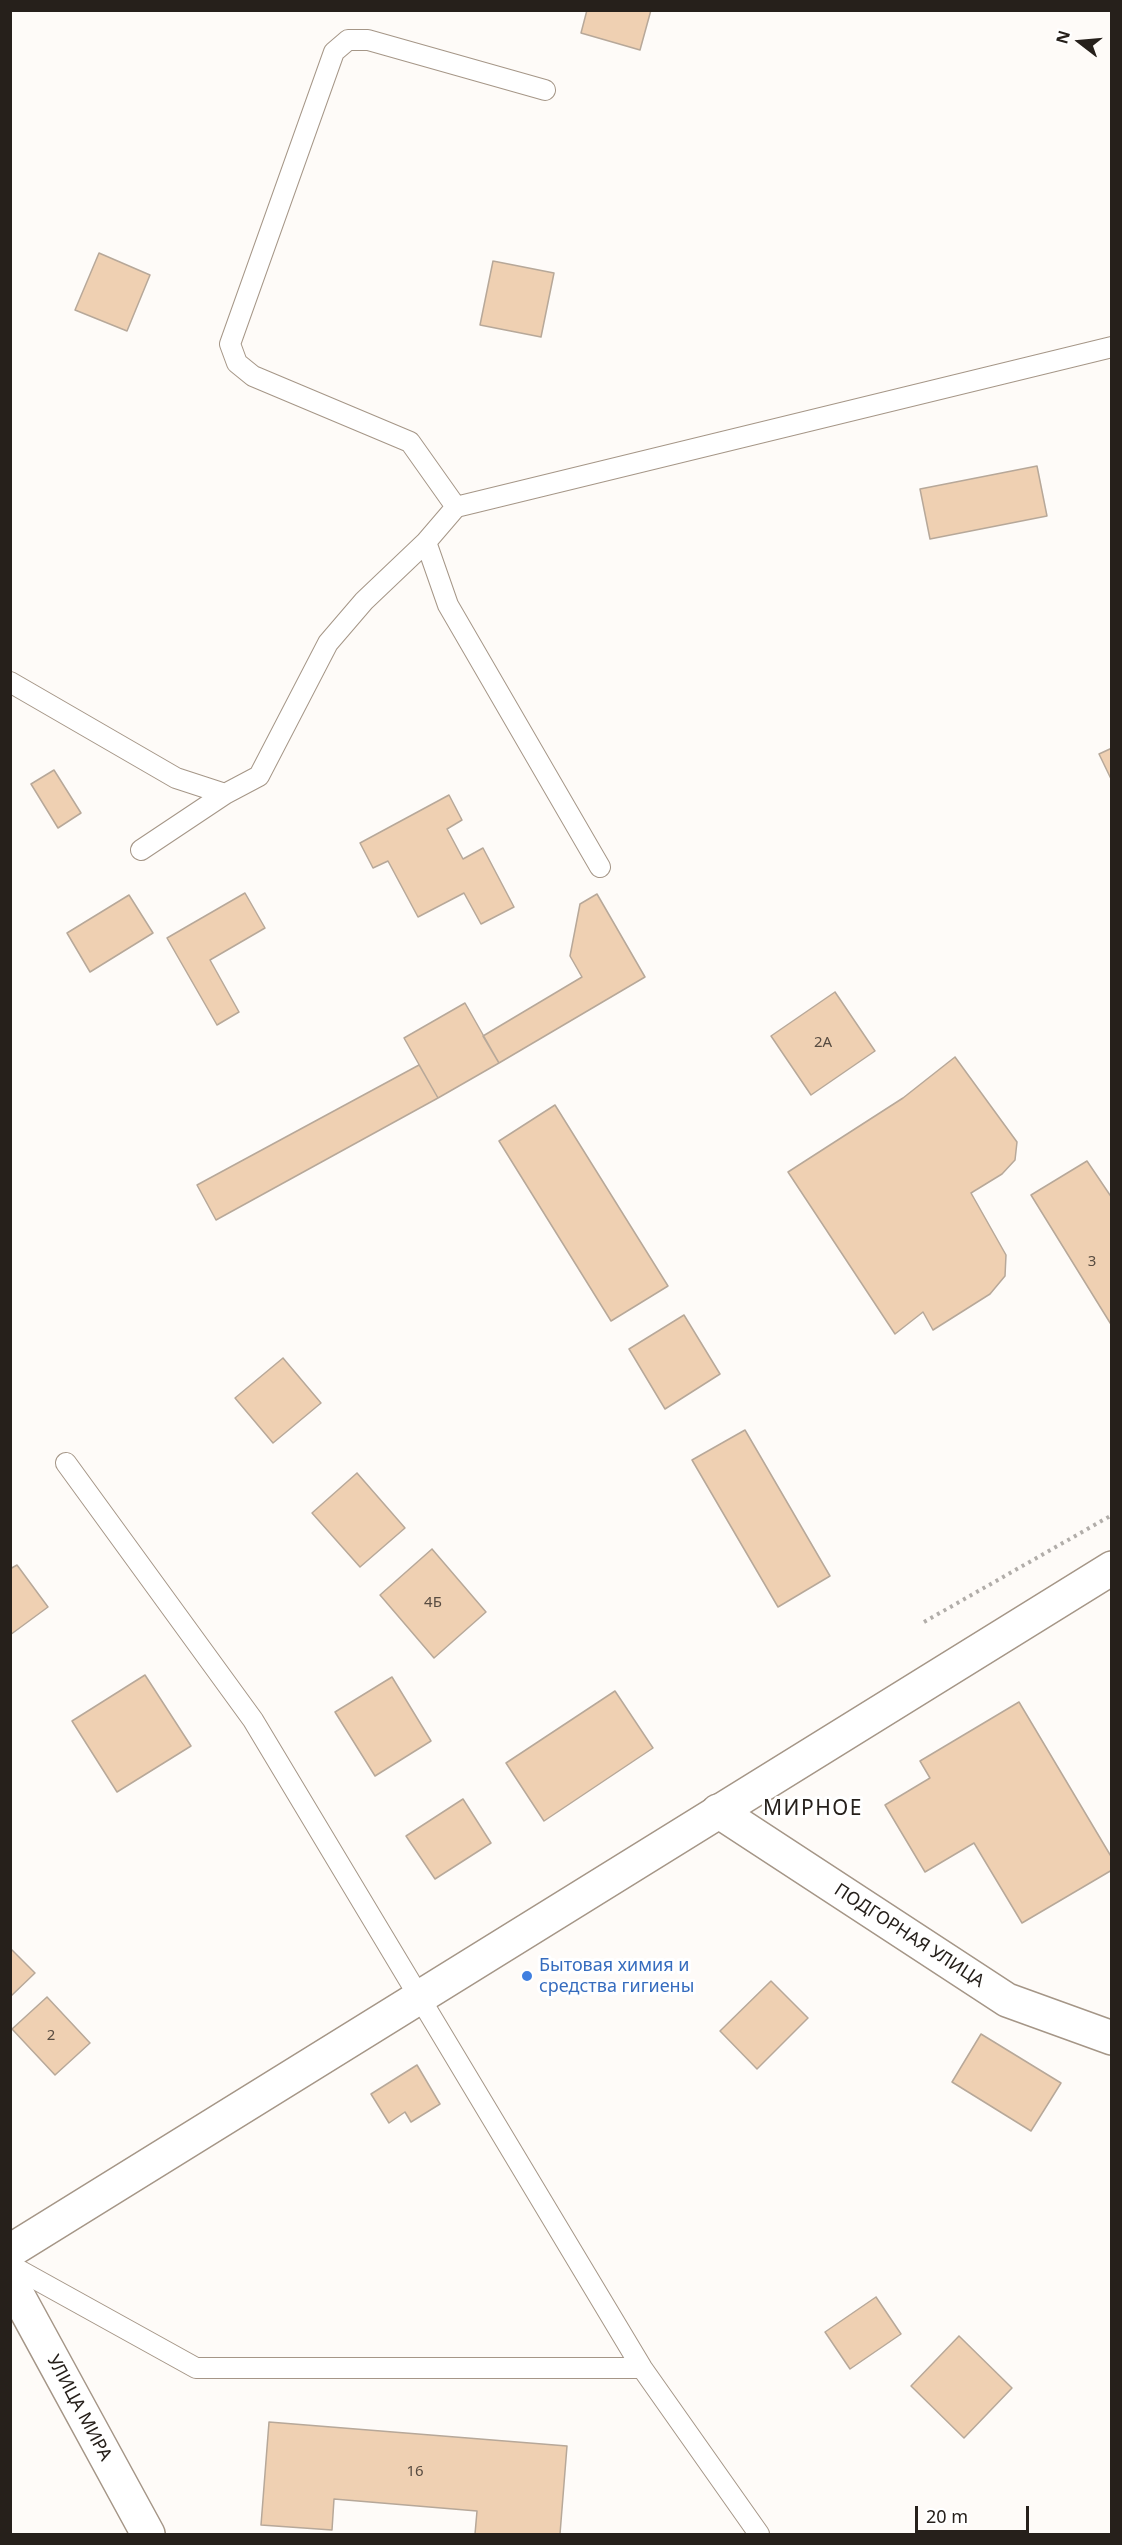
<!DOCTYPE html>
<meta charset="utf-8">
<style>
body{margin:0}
#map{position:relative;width:1122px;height:2545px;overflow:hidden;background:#fefbf8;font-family:"Noto Sans",sans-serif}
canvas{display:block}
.frame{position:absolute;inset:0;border:12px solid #26201b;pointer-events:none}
.north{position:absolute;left:1050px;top:12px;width:60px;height:60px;-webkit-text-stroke:4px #fff;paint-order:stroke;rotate:286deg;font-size:16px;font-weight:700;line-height:24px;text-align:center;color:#26201b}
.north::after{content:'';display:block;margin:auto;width:21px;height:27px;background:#26201b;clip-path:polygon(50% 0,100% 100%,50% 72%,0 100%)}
.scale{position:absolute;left:915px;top:2506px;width:114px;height:27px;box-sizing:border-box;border:3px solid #26201b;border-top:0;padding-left:8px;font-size:18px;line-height:21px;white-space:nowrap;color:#26201b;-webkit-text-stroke:4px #fff;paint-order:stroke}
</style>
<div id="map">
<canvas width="1122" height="2545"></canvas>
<div class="frame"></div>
<div class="north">N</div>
<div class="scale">20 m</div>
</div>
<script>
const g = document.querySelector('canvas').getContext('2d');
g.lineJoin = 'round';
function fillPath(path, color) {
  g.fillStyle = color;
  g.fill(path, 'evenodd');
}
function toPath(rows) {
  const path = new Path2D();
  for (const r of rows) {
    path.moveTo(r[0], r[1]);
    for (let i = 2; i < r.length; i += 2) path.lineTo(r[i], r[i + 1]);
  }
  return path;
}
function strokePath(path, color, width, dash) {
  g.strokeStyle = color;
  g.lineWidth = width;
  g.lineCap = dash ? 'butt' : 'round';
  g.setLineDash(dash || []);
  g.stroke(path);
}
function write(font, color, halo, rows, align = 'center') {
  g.font = font + ' "Noto Sans",sans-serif';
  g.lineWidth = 6;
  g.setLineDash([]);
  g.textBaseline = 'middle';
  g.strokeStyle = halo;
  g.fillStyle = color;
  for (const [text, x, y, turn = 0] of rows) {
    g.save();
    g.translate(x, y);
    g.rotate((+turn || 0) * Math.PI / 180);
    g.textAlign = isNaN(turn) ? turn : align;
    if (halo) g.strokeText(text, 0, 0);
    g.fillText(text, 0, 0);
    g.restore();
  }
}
const building = toPath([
 [587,10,651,10,640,50,581,33,587,10],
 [99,253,150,275,127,331,75,310,99,253],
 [493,261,554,273,541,337,480,325,493,261],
 [1037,466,1047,516,930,539,920,489,1037,466],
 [1112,748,1112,781,1099,754,1112,748],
 [54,770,81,813,58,828,31,784,54,770],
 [449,795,462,820,447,829,463,859,483,848,514,907,481,924,464,893,418,917,388,861,373,868,360,843,449,795],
 [245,893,265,928,210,960,239,1012,217,1025,167,938,245,893],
 [597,894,645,977,499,1063,483,1036,582,977,570,956,580,904,597,894],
 [129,895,153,933,90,972,67,933,129,895],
 [835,992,875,1051,811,1095,771,1036,835,992],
 [465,1003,499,1063,438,1098,404,1038,465,1003],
 [955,1057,1017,1142,1015,1160,1002,1174,971,1193,1006,1255,1005,1276,990,1294,933,1330,923,1312,895,1334,788,1172,903,1098,955,1057],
 [419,1065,438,1098,216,1220,197,1185,419,1065],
 [555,1105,668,1286,611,1321,499,1141,555,1105],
 [1087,1161,1112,1198,1112,1326,1031,1195,1087,1161],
 [684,1315,720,1374,665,1409,629,1349,684,1315],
 [283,1358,321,1403,273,1443,235,1398,283,1358],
 [745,1430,830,1576,778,1607,692,1460,745,1430],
 [357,1473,405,1528,360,1567,312,1513,357,1473],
 [432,1549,486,1612,434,1658,380,1595,432,1549],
 [17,1565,48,1607,10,1635,10,1569,17,1565],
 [145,1675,191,1746,117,1792,72,1721,145,1675],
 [392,1677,431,1741,375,1776,335,1712,392,1677],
 [615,1691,653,1748,544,1821,506,1763,615,1691],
 [1019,1702,1112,1858,1112,1870,1022,1923,974,1843,925,1872,885,1805,930,1778,920,1761,1019,1702],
 [463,1799,491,1843,435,1879,406,1836,463,1799],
 [10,1948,35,1973,10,1997,10,1948],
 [771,1981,808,2018,757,2069,720,2031,771,1981],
 [47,1997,90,2043,55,2075,12,2029,47,1997],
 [981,2034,1061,2083,1031,2131,952,2082,981,2034],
 [417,2065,440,2104,411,2122,405,2112,389,2123,371,2094,417,2065],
 [876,2297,901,2334,850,2369,825,2332,876,2297],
 [959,2336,1012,2388,964,2438,911,2386,959,2336],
 [269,2422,567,2446,560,2534,475,2534,477,2511,334,2499,332,2530,261,2525,269,2422]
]);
fillPath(building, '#efd0b2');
strokePath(building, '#b7a899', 1.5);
const lane = toPath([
 [456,507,410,442,253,376,237,363,230,344,334,52,348,40,368,40,545,90],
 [426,542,448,605,600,867],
 [10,682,176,778,225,794,259,776,328,643,364,601,426,542,456,507,1112,347],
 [141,850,225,794],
 [66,1463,253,1720,642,2368,759,2534],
 [10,2265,196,2368,642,2368]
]);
const street = toPath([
 [718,1811,1007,2000,1112,2038],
 [10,2281,148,2534]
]);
const secondary = toPath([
 [10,2251,1112,1568]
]);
strokePath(lane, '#a59687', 22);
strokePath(street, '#a59687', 36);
strokePath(secondary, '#a59687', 36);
strokePath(toPath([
 [924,1622,1112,1515]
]), '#b1ada9', 4, [3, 4.5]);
strokePath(lane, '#fff', 20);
strokePath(street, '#fff', 33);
strokePath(secondary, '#fff', 33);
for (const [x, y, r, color] of [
 [527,1976,6,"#3f7fe0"]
]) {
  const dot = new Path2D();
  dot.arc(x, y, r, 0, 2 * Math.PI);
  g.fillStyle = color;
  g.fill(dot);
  strokePath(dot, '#fff', 2);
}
write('15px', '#584c41', null, [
 ["2А",823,1043],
 ["3",1092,1262],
 ["4Б",433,1603],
 ["2",51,2036],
 ["16",415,2472]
]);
write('18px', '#26201b', '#fff', [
 ["ПОДГОРНАЯ УЛИЦА",909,1936,33],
 ["УЛИЦА МИРА",79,2408,62]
]);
write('18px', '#366cbe', '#fff', [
 ["Бытовая химия и",539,1966],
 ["средства гигиены",539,1987]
], 'left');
g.letterSpacing = '1.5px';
write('21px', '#26201b', '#fff', [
 ["МИРНОЕ",813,1809]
]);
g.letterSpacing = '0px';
</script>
